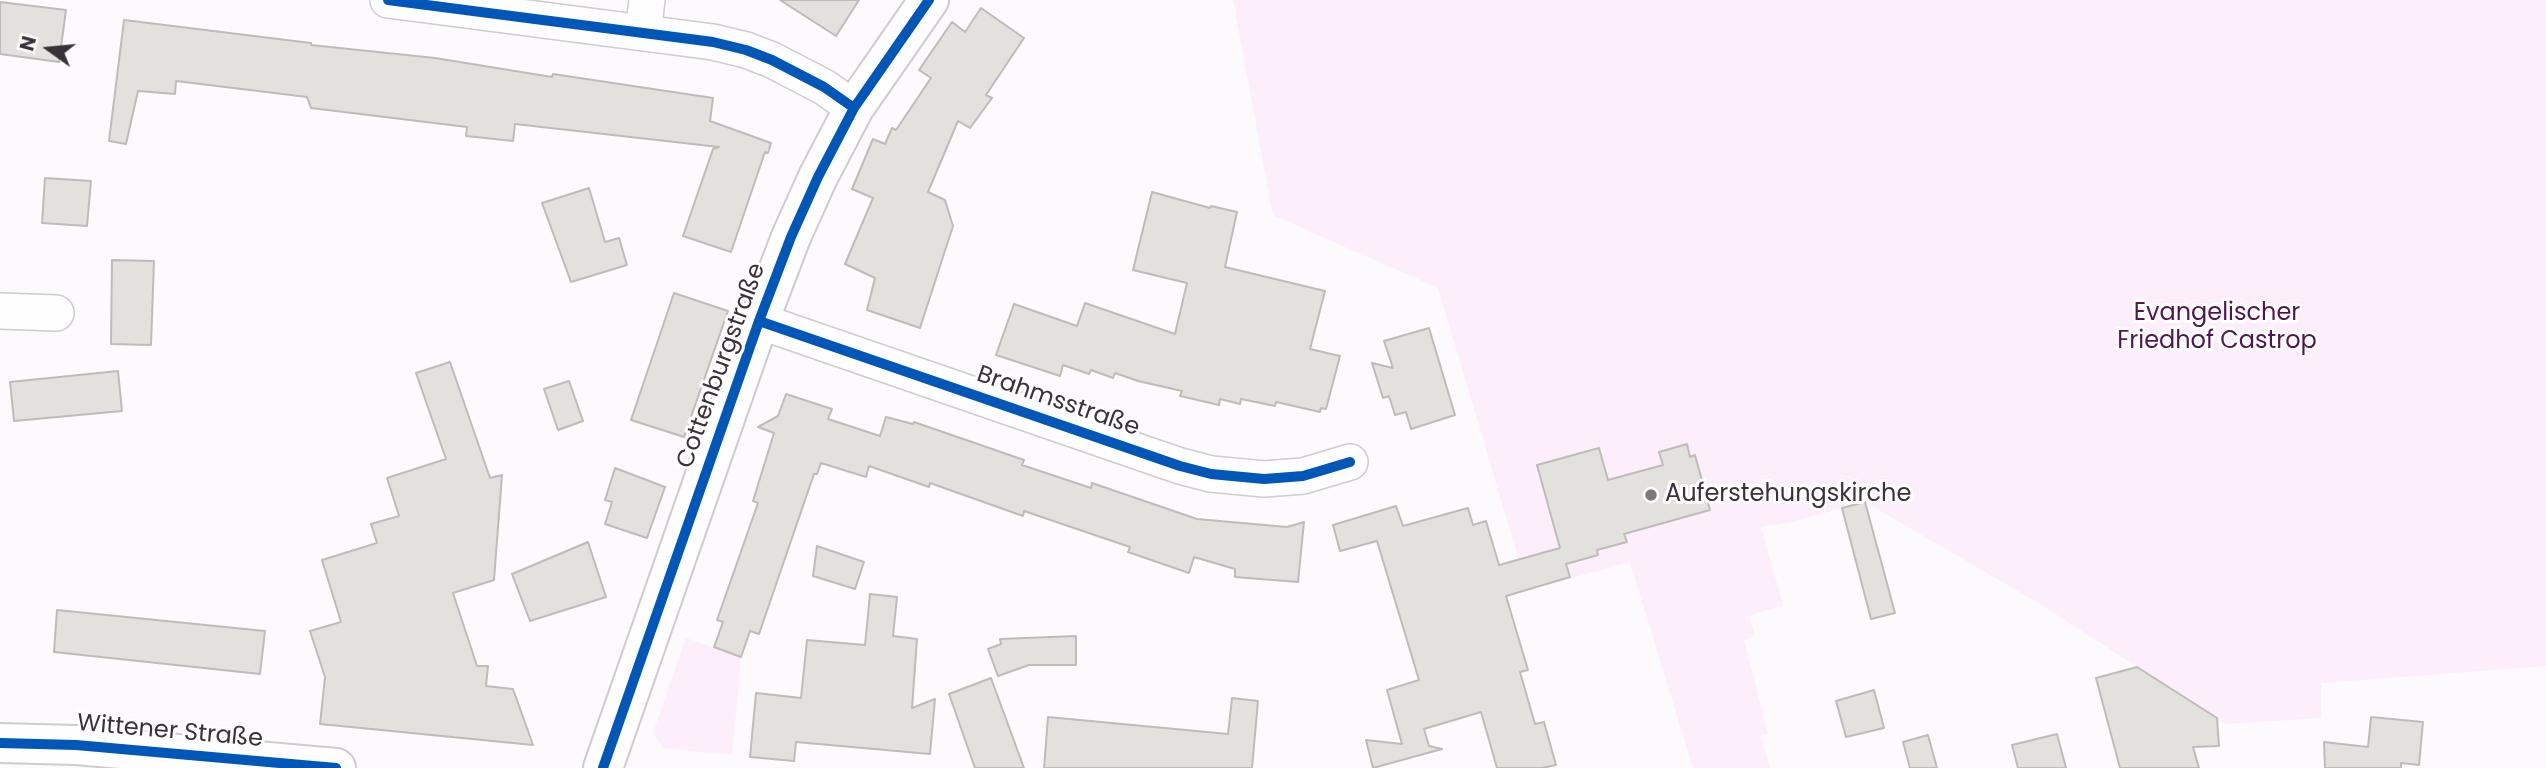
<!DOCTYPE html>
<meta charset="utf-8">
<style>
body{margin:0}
#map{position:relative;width:2546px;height:768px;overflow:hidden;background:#fcfafc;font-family:Poppins,sans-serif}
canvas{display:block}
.north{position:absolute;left:14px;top:14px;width:70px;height:70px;-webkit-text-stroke:5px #fff;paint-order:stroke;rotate:285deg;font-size:19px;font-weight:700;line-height:28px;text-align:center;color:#3a3239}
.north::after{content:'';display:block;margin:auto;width:24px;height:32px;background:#3a3239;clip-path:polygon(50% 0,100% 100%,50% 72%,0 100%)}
</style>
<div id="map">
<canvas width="2546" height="768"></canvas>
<div class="north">N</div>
</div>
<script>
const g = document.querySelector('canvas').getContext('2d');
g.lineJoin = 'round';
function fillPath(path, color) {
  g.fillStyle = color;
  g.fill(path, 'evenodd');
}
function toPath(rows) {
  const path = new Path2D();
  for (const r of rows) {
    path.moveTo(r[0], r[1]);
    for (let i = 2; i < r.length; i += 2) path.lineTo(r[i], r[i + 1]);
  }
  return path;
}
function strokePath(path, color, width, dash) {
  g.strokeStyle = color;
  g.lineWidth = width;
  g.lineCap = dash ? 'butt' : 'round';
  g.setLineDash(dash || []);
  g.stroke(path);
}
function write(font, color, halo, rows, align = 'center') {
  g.font = font + ' Poppins,sans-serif';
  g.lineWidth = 6;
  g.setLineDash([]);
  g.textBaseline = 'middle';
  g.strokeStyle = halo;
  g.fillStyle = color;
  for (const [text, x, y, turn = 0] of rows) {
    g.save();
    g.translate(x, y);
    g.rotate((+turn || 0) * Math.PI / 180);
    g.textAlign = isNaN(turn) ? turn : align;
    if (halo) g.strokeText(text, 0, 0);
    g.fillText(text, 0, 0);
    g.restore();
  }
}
fillPath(toPath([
 [1233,0,2546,0,2546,666,2321,683,2321,718,2225,724,2037,602,1865,502,1787,523,1761,527,1783,605,1749,616,1755,636,1744,640,1768,734,1760,736,1770,768,1693,768,1630,562,1528,590,1438,288,1273,215],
 [686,638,741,657,732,755,663,748,653,733]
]), '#fceefb');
const building = toPath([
 [780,0,859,0,836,36,780,0],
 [0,2,66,10,59,62,0,54,0,2],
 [981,8,1024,38,986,95,992,98,970,128,958,121,928,192,945,200,953,226,920,328,867,310,875,278,845,264,873,198,852,189,873,139,885,144,892,128,896,130,931,78,919,70,952,22,965,32,981,8],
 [124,20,311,43,311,45,435,58,552,77,553,74,713,98,710,121,771,143,768,153,765,152,731,252,683,236,713,149,719,147,515,124,513,141,466,136,467,127,311,108,307,97,176,81,175,94,138,91,126,144,109,141,124,20],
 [45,178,91,181,87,226,42,223,45,178],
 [589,188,605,242,619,238,627,265,571,282,542,203,589,188],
 [1152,192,1210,208,1211,206,1237,212,1225,267,1325,291,1310,349,1340,356,1326,409,1321,408,1320,412,1276,402,1275,406,1241,399,1240,404,1220,399,1219,405,1180,396,1182,391,1138,381,1115,373,1113,378,1091,370,1089,374,1063,365,1060,376,996,355,1014,304,1077,326,1085,303,1175,334,1187,283,1133,270,1152,192],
 [112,260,154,261,151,345,111,344,112,260],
 [674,293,728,311,684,437,631,420,674,293],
 [1429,328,1455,415,1411,429,1406,412,1395,415,1389,396,1383,398,1372,363,1393,368,1384,341,1429,328],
 [450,362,490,478,502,475,494,580,453,593,477,666,488,666,486,686,513,689,533,745,320,724,325,677,310,631,341,622,322,560,377,543,371,524,399,516,387,478,446,459,416,373,450,362],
 [118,371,122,411,14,421,10,382,118,371],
 [569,381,583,421,558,430,544,389,569,381],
 [786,394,832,409,828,419,880,436,886,417,913,424,914,422,1024,460,1022,465,1091,488,1092,483,1197,519,1287,527,1304,522,1298,582,1235,577,1235,569,1194,557,1189,573,1128,552,1130,547,1024,511,1023,516,930,483,929,487,869,466,866,477,821,463,817,474,814,474,759,634,750,631,741,657,714,647,723,622,717,620,758,503,753,501,774,433,758,427,778,416,786,394],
 [1687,444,1690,457,1695,455,1710,510,1624,534,1627,542,1597,550,1598,555,1566,564,1570,577,1506,596,1528,670,1520,672,1535,724,1544,722,1556,765,1542,768,1497,768,1481,712,1424,729,1429,746,1442,749,1373,768,1366,740,1402,744,1387,690,1419,680,1377,541,1340,551,1333,525,1396,506,1403,526,1468,508,1473,525,1486,521,1499,565,1560,548,1537,465,1599,448,1608,480,1663,465,1659,452,1687,444],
 [615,468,665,487,647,538,605,524,612,502,605,500,615,468],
 [1865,502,1895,613,1871,619,1842,508,1865,502],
 [588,542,606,597,530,621,512,574,588,542],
 [817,546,864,562,855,589,813,576,817,546],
 [870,594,897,597,893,636,917,639,912,708,935,699,930,754,796,742,794,761,750,757,756,693,801,698,807,640,865,645,870,594],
 [57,610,265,631,260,674,54,652,57,610],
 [1076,636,1076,665,1029,665,998,676,988,649,1001,644,1000,639,1076,636],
 [2137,667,2217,718,2219,746,2193,747,2199,768,2120,768,2096,678,2137,667],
 [991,678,1024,768,975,768,949,694,991,678],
 [1874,690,1884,728,1846,737,1836,701,1874,690],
 [1232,698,1258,701,1252,768,1044,768,1048,717,1228,734,1232,698],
 [2371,717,2423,722,2419,765,2401,763,2401,768,2325,768,2324,742,2368,747,2371,717],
 [2057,734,2066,768,2018,768,2012,745,2057,734],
 [1928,735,1937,768,1910,768,1903,742,1928,735]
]);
fillPath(building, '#e3e1dd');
strokePath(building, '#bebcb8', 2);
const minor = toPath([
 [388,0,713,42,746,50,772,60,824,87,854,108],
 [643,33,647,0],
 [0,311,56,313],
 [759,321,1180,466,1211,474,1264,479,1303,476,1350,462]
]);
const tertiary = toPath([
 [603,768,759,321,791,237,818,177,854,108,929,0]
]);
const primary = toPath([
 [0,743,76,745,336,768]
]);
strokePath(minor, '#cfcbcf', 38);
strokePath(tertiary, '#cfcbcf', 42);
strokePath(primary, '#cfcbcf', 42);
strokePath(minor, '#fffeff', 35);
strokePath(tertiary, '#fffeff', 38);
strokePath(primary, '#fffeff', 38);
strokePath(toPath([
 [388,0,713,42,746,50,772,60,824,87,854,108],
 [759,321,1180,466,1211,474,1264,479,1303,476,1350,462],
 [0,743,76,745,336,768],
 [603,768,759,321,791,237,818,177,854,108,929,0]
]), '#0057b8', 10);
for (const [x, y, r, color] of [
 [1651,495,7,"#7e787d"]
]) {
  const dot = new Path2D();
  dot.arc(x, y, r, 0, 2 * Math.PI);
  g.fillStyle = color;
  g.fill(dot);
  strokePath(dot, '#fff', 2.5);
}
write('24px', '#521552', '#fff', [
 ["Evangelischer",2217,314],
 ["Friedhof Castrop",2217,342]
]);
write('24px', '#3a3239', '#fff', [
 ["Cottenburgstraße",722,366,-70],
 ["Brahmsstraße",1058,402,19],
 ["Wittener Straße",170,732,5]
]);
write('24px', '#3a3239', '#fff', [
 ["Auferstehungskirche",1665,495]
], 'left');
</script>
